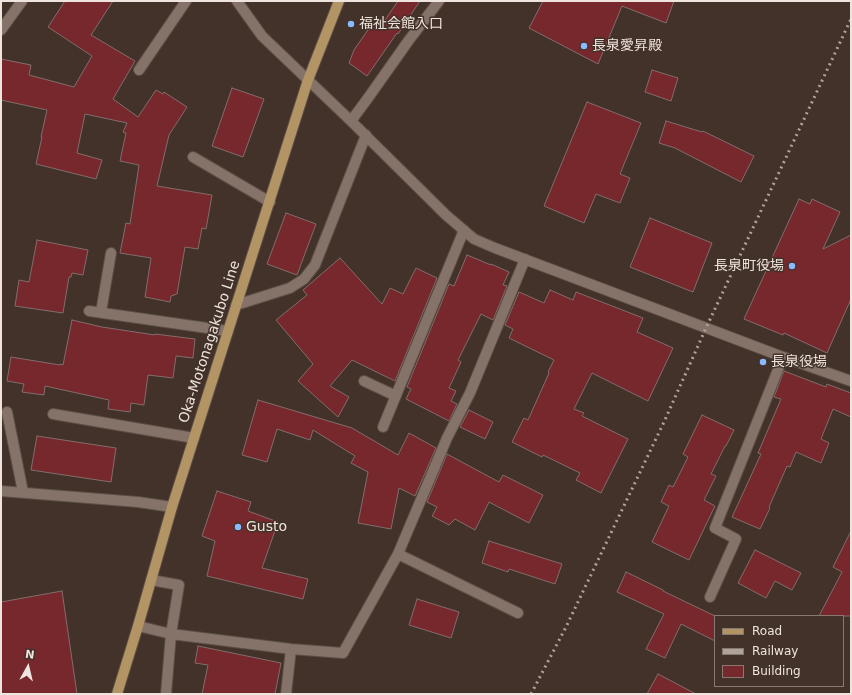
<!DOCTYPE html>
<meta charset="utf-8">
<style>
body{margin:0}
#map{position:relative;width:852px;height:695px;overflow:hidden;background:#423229;font-family:"DejaVu Sans",sans-serif}
canvas{display:block}
.frame{position:absolute;inset:0;border:2px solid #efe4de;pointer-events:none}
.legend{position:absolute;left:714px;top:615px;width:130px;height:72px;box-sizing:border-box;background:#423229;border:1px solid #877971;margin:0;padding:5px 7px;list-style:none;font-size:12px;color:#efe4de}
.legend li{display:flex;align-items:center;gap:8px;height:20px}
.legend b{width:20px;border:1px solid #877971}
.north{position:absolute;left:8px;top:647px;width:40px;height:40px;-webkit-text-stroke:3px #423229;paint-order:stroke;rotate:8deg;font-size:11px;font-weight:700;line-height:16px;text-align:center;color:#efe4de}
.north::after{content:'';display:block;margin:auto;width:14px;height:18px;background:#efe4de;clip-path:polygon(50% 0,100% 100%,50% 72%,0 100%)}
</style>
<div id="map">
<canvas width="852" height="695"></canvas>
<div class="frame"></div>
<ul class="legend">
<li><b style="height:5px;background:#b39464"></b>Road</li>
<li><b style="height:5px;background:#aea29a"></b>Railway</li>
<li><b style="height:11px;background:#76282d"></b>Building</li>
</ul>
<div class="north">N</div>
</div>
<script>
const g = document.querySelector('canvas').getContext('2d');
g.lineJoin = 'round';
function fillPath(path, color) {
  g.fillStyle = color;
  g.fill(path, 'evenodd');
}
function toPath(rows) {
  const path = new Path2D();
  for (const r of rows) {
    path.moveTo(r[0], r[1]);
    for (let i = 2; i < r.length; i += 2) path.lineTo(r[i], r[i + 1]);
  }
  return path;
}
function strokePath(path, color, width, dash) {
  g.strokeStyle = color;
  g.lineWidth = width;
  g.lineCap = dash ? 'butt' : 'round';
  g.setLineDash(dash || []);
  g.stroke(path);
}
function write(font, color, halo, rows, align = 'center') {
  g.font = font + ' "DejaVu Sans","Noto Sans JP",sans-serif';
  g.lineWidth = 3;
  g.setLineDash([]);
  g.textBaseline = 'middle';
  g.strokeStyle = halo;
  g.fillStyle = color;
  for (const [text, x, y, turn = 0] of rows) {
    g.save();
    g.translate(x, y);
    g.rotate((+turn || 0) * Math.PI / 180);
    g.textAlign = isNaN(turn) ? turn : align;
    if (halo) g.strokeText(text, 0, 0);
    g.fillText(text, 0, 0);
    g.restore();
  }
}
const building = toPath([
 [65,1,113,1,91,35,135,61,113,99,138,117,156,90,163,94,164,92,187,107,169,135,157,186,212,195,206,229,202,228,198,249,185,247,177,294,171,296,170,302,145,297,151,258,120,253,126,223,130,224,139,165,120,161,126,133,123,132,127,123,85,114,77,153,102,160,96,179,36,164,42,137,41,137,47,110,1,100,1,59,31,65,29,75,74,87,92,56,48,27,65,1],
 [398,1,420,1,398,34,397,33,367,76,349,63,354,50,372,24,379,29,398,1],
 [543,1,674,1,666,23,622,6,598,64,529,28,543,1],
 [652,70,678,78,671,101,645,92,652,70],
 [232,88,264,99,243,157,212,146,232,88],
 [587,102,641,123,620,174,630,178,620,203,596,194,584,223,544,206,587,102],
 [666,121,702,132,703,131,754,156,741,182,675,148,659,143,666,121],
 [799,199,810,204,812,199,840,212,823,249,851,235,851,299,827,353,784,333,783,335,744,319,799,199],
 [286,213,316,224,297,275,267,264,286,213],
 [650,218,712,243,693,292,630,267,650,218],
 [37,240,88,250,83,275,72,273,71,277,69,277,63,313,15,306,19,280,29,282,37,240],
 [467,255,491,265,491,264,509,272,503,285,507,286,493,320,481,314,458,360,461,362,449,388,456,391,451,401,457,404,449,421,406,399,411,389,407,387,449,284,454,286,467,255],
 [340,258,382,304,390,288,403,294,416,268,437,278,395,381,352,360,330,386,349,397,338,417,298,381,313,364,276,320,307,295,303,290,340,258],
 [550,290,573,300,576,292,643,318,637,332,673,348,648,401,592,373,574,409,584,413,582,416,628,439,601,493,576,480,580,473,543,455,542,457,512,442,524,418,528,420,549,373,548,372,554,360,509,338,513,329,505,325,519,292,544,303,550,290],
 [72,320,102,327,155,335,155,334,195,339,193,358,176,356,173,378,148,375,144,405,131,403,130,412,108,409,109,400,45,386,44,395,22,392,24,384,7,381,11,357,60,365,60,364,63,365,72,320],
 [784,371,826,387,827,384,851,393,851,417,833,409,821,439,829,443,821,463,796,452,790,467,787,466,769,507,770,508,760,529,732,517,761,454,758,453,781,399,774,397,784,371],
 [258,400,352,428,398,455,409,433,436,448,415,496,399,488,391,529,358,523,368,472,351,463,355,456,313,430,310,440,277,429,267,462,242,455,258,400],
 [469,410,493,422,485,439,460,427,469,410],
 [702,415,734,430,726,446,725,446,711,474,716,476,704,500,715,506,689,560,652,542,669,506,661,502,669,485,673,487,688,457,683,454,702,415],
 [37,436,116,448,111,482,31,470,37,436],
 [447,454,499,482,503,475,543,495,529,523,489,502,475,530,455,519,449,525,432,516,437,507,427,502,447,454],
 [217,491,251,502,248,511,278,522,262,568,308,579,303,599,207,576,215,541,202,536,217,491],
 [851,531,851,616,819,616,842,572,833,567,851,531],
 [489,541,562,564,555,584,509,569,508,572,482,563,489,541],
 [755,550,801,573,792,590,775,581,766,598,738,583,755,550],
 [626,572,663,590,663,591,715,616,715,641,681,624,665,658,646,649,664,614,617,592,626,572],
 [62,591,77,694,1,694,1,602,62,591],
 [417,599,459,612,451,638,409,625,417,599],
 [198,646,281,663,275,694,202,694,208,665,195,663,198,646],
 [658,674,696,694,647,694,658,674]
]);
fillPath(building, '#76282d');
strokePath(building, '#826d6c', 1);
const minor = toPath([
 [237,1,262,36,351,121,446,215,474,239,495,248,783,357,851,381],
 [1,30,22,1],
 [139,70,186,1],
 [351,121,368,98,409,40,439,1],
 [193,157,270,202],
 [236,305,290,288,304,279,315,265,366,135],
 [89,311,228,331],
 [101,312,111,253],
 [364,381,396,396],
 [7,412,23,492],
 [53,414,194,438],
 [383,427,464,230],
 [1,491,138,502,172,507],
 [398,554,518,613],
 [151,580,179,585,171,634,166,694],
 [710,597,736,539,715,528,783,357],
 [138,626,171,634,291,649,343,653,398,554,447,438,470,393,525,259],
 [286,694,291,649]
]);
const major = toPath([
 [117,694,138,626,172,507,308,80,339,1]
]);
strokePath(minor, '#5c4f46', 12);
strokePath(major, '#5c4f46', 12);
strokePath(minor, '#857268', 10);
strokePath(major, '#b39464', 10);
strokePath(toPath([
 [531,694,566,627,664,422,706,328,851,19]
]), '#aea29a', 3, [2, 4]);
for (const [x, y, r, color] of [
 [351,24,4,"#88bafc"],
 [584,46,4,"#88bafc"],
 [792,266,4,"#88bafc"],
 [763,362,4,"#88bafc"],
 [238,527,4,"#88bafc"]
]) {
  const dot = new Path2D();
  dot.arc(x, y, r, 0, 2 * Math.PI);
  g.fillStyle = color;
  g.fill(dot);
  strokePath(dot, '#423229', 1.5);
}
write('14px', '#efe4de', '#423229', [
 ["福祉会館入口",359,24],
 ["長泉愛昇殿",592,46],
 ["長泉町役場",784,266,"right"],
 ["長泉役場",771,362],
 ["Gusto",246,527]
], 'left');
write('14px', '#efe4de', '#423229', [
 ["Oka-Motonagakubo Line",210,342,-72]
]);
</script>
